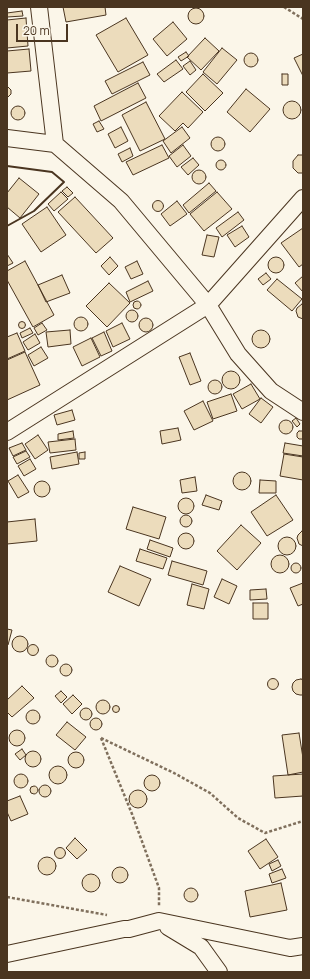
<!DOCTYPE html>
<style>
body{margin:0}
#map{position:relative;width:310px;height:979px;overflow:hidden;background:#fbf6e9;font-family:Manrope,sans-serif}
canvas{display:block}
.frame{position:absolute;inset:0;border:8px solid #4a3520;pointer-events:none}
.scale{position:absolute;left:16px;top:24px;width:52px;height:18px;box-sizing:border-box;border:2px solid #4a3520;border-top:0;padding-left:5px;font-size:12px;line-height:14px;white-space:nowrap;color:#4a3520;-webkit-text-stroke:3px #fbf6e9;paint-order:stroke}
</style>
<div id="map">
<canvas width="310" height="979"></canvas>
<div class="frame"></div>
<div class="scale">20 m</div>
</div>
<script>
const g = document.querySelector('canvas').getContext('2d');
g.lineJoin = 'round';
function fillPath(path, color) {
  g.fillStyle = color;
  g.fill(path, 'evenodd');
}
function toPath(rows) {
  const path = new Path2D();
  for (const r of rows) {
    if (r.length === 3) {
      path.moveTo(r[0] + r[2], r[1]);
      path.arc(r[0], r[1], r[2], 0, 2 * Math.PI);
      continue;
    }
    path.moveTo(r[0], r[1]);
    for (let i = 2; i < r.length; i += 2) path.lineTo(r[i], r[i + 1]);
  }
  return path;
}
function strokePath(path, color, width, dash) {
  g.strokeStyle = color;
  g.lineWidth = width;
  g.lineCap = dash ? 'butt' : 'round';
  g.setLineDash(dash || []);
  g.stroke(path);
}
const building = toPath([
 [63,7,105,7,106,15,66,22,63,7],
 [196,16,8],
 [22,11,23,16,7,17,7,13,22,11],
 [26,18,28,46,7,48,7,20,26,18],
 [126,18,148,55,118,72,96,35,126,18],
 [173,22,187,39,167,56,153,39,173,22],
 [205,38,219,51,201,70,187,57,205,38],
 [222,48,237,60,217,84,203,72,222,48],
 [29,49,31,71,7,73,7,51,29,49],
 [186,52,189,56,181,61,178,57,186,52],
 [251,60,7],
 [303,54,303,76,294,58,303,54],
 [176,60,183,69,164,82,157,74,176,60],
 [190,61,196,70,190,75,183,66,190,61],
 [143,62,150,75,112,94,105,81,143,62],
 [203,74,223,93,205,111,186,92,203,74],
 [282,74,288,74,288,85,282,85,282,74],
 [138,83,146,98,101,121,94,106,138,83],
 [7,86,11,90,11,94,7,98,7,86],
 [246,89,270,109,250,132,227,112,246,89],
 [182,92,203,112,188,128,183,123,175,131,159,116,182,92],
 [292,110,9],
 [146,102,165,139,140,151,122,115,146,102],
 [18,113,7],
 [99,121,104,129,97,132,93,124,99,121],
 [121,127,128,141,115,148,108,134,121,127],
 [182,127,190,138,171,153,163,141,182,127],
 [218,144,7],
 [162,145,169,158,133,175,126,162,162,145],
 [183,145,191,156,177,167,169,156,183,145],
 [130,148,133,156,122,162,118,154,130,148],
 [298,155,303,155,303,173,298,173,293,168,293,161,298,155],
 [193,158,199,165,188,175,181,167,193,158],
 [221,165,5],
 [199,177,7],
 [19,178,39,194,20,218,7,207,7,193,19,178],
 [209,183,216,191,189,213,183,205,209,183],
 [67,187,73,193,68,197,62,191,67,187],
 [61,192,68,199,54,211,48,204,61,192],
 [217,192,232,209,204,231,190,214,217,192],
 [75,197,113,238,96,253,58,212,75,197],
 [158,206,5.5],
 [177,201,187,214,170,226,161,214,177,201],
 [47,207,66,235,41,252,22,224,47,207],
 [238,212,244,220,222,237,216,228,238,212],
 [242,226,249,237,235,247,227,235,242,226],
 [303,228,303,264,299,267,281,243,303,228],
 [207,235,219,237,214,257,202,255,207,235],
 [7,254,13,263,7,266,7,254],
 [276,265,8],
 [110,257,118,266,109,275,101,266,110,257],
 [25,261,54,315,33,327,7,280,7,271,25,261],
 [137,261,143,274,131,279,125,267,137,261],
 [266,273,271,279,263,285,258,279,266,273],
 [62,275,70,293,46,302,38,285,62,275],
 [303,276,303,292,295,283,303,276],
 [277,279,302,299,292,311,267,290,277,279],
 [148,281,153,291,130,302,126,292,148,281],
 [109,283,130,303,107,327,86,306,109,283],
 [137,305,4],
 [302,304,303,304,303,319,298,317,296,311,297,308,302,304],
 [132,316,6],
 [81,324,7],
 [146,325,7],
 [22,325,3.5],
 [42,323,47,330,38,335,34,328,42,323],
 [122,323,130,339,113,347,106,331,122,323],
 [30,328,33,333,22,338,20,333,30,328],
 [261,339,9],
 [70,330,71,344,48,347,46,332,70,330],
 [104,332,112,351,101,356,92,338,104,332],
 [17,333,25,351,7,359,7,337,17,333],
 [35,334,40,343,28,350,23,342,35,334],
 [91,338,100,357,82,366,73,347,91,338],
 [41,347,48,358,34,366,28,355,41,347],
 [25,352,40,385,7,400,7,360,25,352],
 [190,353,201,381,190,385,179,357,190,353],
 [231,380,9],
 [215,387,7],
 [251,384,260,399,242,409,233,394,251,384],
 [231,394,237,411,213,419,207,402,231,394],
 [261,398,273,407,261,423,249,414,261,398],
 [203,401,213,421,194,430,184,411,203,401],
 [72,410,75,420,57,425,54,415,72,410],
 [296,418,300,424,297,427,292,421,296,418],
 [286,427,7],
 [178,428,181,440,162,444,160,431,178,428],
 [73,431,74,438,58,440,58,434,73,431],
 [299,431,303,431,303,439,299,439,297,437,297,433,299,431],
 [38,435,48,450,35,459,25,444,38,435],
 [75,439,76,450,50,453,48,442,75,439],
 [22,443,26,450,13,456,9,448,22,443],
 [285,443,303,446,303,456,283,453,285,443],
 [26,451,30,457,17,464,13,457,26,451],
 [77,452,79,464,52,469,50,457,77,452],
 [85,452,85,459,79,459,79,453,85,452],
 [284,454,303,457,303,480,280,476,284,454],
 [30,459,36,469,24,476,18,466,30,459],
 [242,481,9],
 [18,475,29,492,18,498,8,481,18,475],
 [195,477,197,491,182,493,180,480,195,477],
 [260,480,276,481,276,493,259,493,260,480],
 [42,489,8],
 [206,495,222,501,219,510,202,505,206,495],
 [276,495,293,520,267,536,251,512,276,495],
 [186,506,8],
 [133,507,166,517,159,539,126,529,133,507],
 [186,521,6],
 [35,519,37,541,7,544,7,522,35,519],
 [241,525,261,543,237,570,217,551,241,525],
 [302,531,303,531,303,546,299,544,297,538,298,535,302,531],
 [186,541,8],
 [287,546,9],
 [150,540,173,548,170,557,147,549,150,540],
 [140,549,167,558,163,569,136,561,140,549],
 [280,564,9],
 [172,561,207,571,203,585,168,575,172,561],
 [296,568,5],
 [120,566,151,579,139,606,108,592,120,566],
 [222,579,237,586,229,604,214,597,222,579],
 [303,583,303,604,298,606,290,588,303,583],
 [192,584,209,589,204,609,187,605,192,584],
 [266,589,267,599,250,600,250,590,266,589],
 [253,603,268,603,268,619,253,619,253,603],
 [7,629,12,630,8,645,7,644,7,629],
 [20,644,8],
 [33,650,5.5],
 [52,661,6],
 [66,670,6],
 [273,684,5.5],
 [301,679,303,680,303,695,300,695,296,694,293,691,292,687,293,683,296,680,301,679],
 [22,686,34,698,12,717,7,712,7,700,22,686],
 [61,691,67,697,61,703,55,696,61,691],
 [73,695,82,704,72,714,63,704,73,695],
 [103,707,7],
 [116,709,3.5],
 [86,714,6],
 [33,717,7],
 [96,724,6],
 [67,722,86,737,75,750,56,735,67,722],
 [17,738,8],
 [299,733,303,758,303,772,288,775,282,735,299,733],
 [22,749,26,755,20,760,15,754,22,749],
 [33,759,8],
 [76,760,8],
 [58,775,9],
 [21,781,7],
 [303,774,303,796,275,798,273,776,303,774],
 [152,783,8],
 [45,791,6],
 [34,790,4],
 [138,799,9],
 [20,796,28,814,11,821,7,812,7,801,20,796],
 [75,838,87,850,77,859,66,848,75,838],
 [266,839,278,857,260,869,248,851,266,839],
 [60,853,5.5],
 [47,866,9],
 [278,860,281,866,272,871,269,864,278,860],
 [120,875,8],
 [282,869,286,878,272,883,269,874,282,869],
 [91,883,9],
 [281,883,287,910,250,917,245,891,281,883],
 [191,895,7]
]);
fillPath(building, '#ecdcbc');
strokePath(building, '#4a3520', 1);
const street = toPath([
 [39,7,55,144,121,201,208,305,238,354,271,391,303,412],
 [7,138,55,144],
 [7,432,208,305,303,198],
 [168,927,201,947,219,972],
 [7,954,124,929,129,929,159,921,290,948,303,946]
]);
strokePath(street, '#4a3520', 18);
strokePath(toPath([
 [284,7,303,19],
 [101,738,174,773,210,793,238,818,265,833,303,821],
 [101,738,132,814,159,888,159,906],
 [7,897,107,915]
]), '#7f6f5c', 2.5, [3, 2]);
strokePath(street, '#fbf6e9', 16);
strokePath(toPath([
 [7,166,52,172,64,182,34,211,7,226]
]), '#4a3520', 2);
</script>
